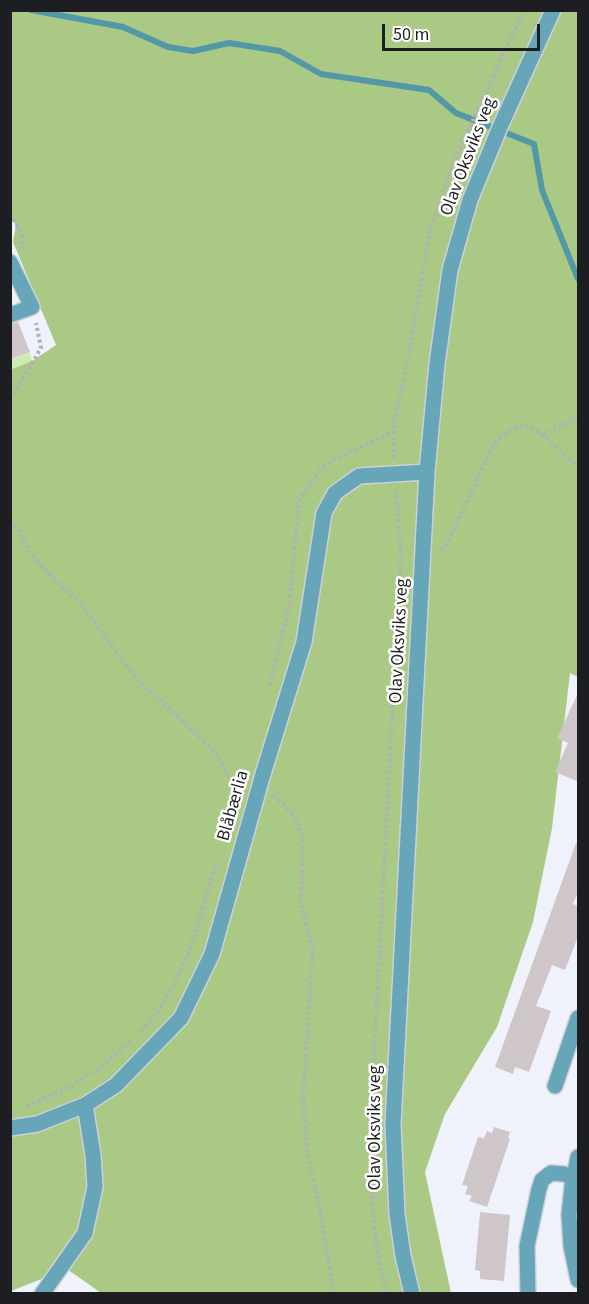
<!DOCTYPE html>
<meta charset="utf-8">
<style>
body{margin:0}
#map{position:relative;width:589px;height:1304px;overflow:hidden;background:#f0f2fb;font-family:"Source Sans 3",sans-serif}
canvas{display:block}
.frame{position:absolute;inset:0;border:12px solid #1d1e21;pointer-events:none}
.scale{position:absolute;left:382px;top:24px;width:158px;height:27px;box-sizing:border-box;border:3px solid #1d1e21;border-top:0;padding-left:8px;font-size:18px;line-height:21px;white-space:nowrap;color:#1d1e21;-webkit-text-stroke:4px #fff;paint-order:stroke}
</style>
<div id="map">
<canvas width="589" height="1304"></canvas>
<div class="frame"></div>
<div class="scale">50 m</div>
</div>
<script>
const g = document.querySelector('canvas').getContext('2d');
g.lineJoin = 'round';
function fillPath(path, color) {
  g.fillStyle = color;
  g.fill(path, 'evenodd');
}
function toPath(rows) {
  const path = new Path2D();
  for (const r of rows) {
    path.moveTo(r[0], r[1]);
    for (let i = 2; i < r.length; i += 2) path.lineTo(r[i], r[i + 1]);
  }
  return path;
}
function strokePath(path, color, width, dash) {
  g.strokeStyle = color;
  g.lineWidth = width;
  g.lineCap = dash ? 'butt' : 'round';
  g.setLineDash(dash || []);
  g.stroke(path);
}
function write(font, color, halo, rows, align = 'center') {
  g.font = font + ' "Source Sans 3",sans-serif';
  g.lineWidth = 5;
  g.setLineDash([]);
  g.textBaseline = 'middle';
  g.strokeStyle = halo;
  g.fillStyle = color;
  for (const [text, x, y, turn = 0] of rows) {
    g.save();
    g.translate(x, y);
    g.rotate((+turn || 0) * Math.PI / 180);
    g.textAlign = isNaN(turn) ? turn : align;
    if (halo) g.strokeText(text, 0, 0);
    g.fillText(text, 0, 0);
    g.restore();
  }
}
fillPath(toPath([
 [30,352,32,361,11,381,11,359]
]), '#d0eab4');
fillPath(toPath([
 [11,11,578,11,578,677,570,673,552,828,533,922,497,1027,445,1114,425,1172,451,1293,101,1293,67,1269,11,1291,10,370,32,361,56,345,13,242,16,225,10,217]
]), '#a9c985');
strokePath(toPath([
 [31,10,123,27,168,47,193,51,229,43,280,51,321,74,429,90,456,113,534,144,542,190,578,279]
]), '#5298a6', 6);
fillPath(toPath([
 [18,322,30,352,10,359,10,324],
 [579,691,579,782,555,772,568,743,557,738],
 [576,843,579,843,579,890,573,904,579,906,579,934,565,970,552,965,536,1006,551,1011,529,1072,515,1067,513,1074,495,1067],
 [494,1127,510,1132,508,1138,510,1139,487,1207,469,1201,472,1196,465,1194,468,1186,462,1185,478,1137,484,1138,487,1131,492,1133],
 [480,1212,510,1215,504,1281,480,1279,480,1271,475,1270]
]), '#cfc6ca');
const minor = toPath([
 [10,262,32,307,10,315],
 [555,1086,578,1018],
 [10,1128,37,1124,85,1105,116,1085,181,1018,212,954,263,774,304,642,324,513,335,493,359,476,427,472],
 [578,1157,572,1186,569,1215,571,1246,578,1280],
 [42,1294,85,1233,95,1187,93,1155,85,1105],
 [412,1294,403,1256,397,1214,393,1124,427,472,437,364,450,270,470,200,500,127,553,10],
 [528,1294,527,1246,539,1189,542,1180,551,1173,564,1174,573,1178]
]);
strokePath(minor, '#ced0d8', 18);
strokePath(toPath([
 [10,214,22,234,22,250],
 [10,400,41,348,36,323],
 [543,435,578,417],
 [394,458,394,422,407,364,430,231,455,159,524,10],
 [10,521,19,530,30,553,53,578,80,603,133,675,216,753,228,776,241,783],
 [440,549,447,544,492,448,502,436,513,429,524,426,530,427,543,435,578,468],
 [270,685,289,606,299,501,318,472,335,459,394,431],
 [274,795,295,817,303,841,301,904,313,948,303,1098,307,1152,319,1205,334,1294],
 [141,1031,159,1010,174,985,189,952,216,865],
 [27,1106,70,1087,106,1063,132,1040],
 [387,1294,378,1256,373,1214,370,1128,401,554,396,490]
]), '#b0b2b9', 4, [3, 3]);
strokePath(minor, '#67a5b9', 15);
write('18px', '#1d1e21', '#fff', [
 ["Olav Oksviks veg",469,157,-69],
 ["Olav Oksviks veg",400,641,-87],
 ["Blåbærlia",234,806,-74],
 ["Olav Oksviks veg",376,1128,-90]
]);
</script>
